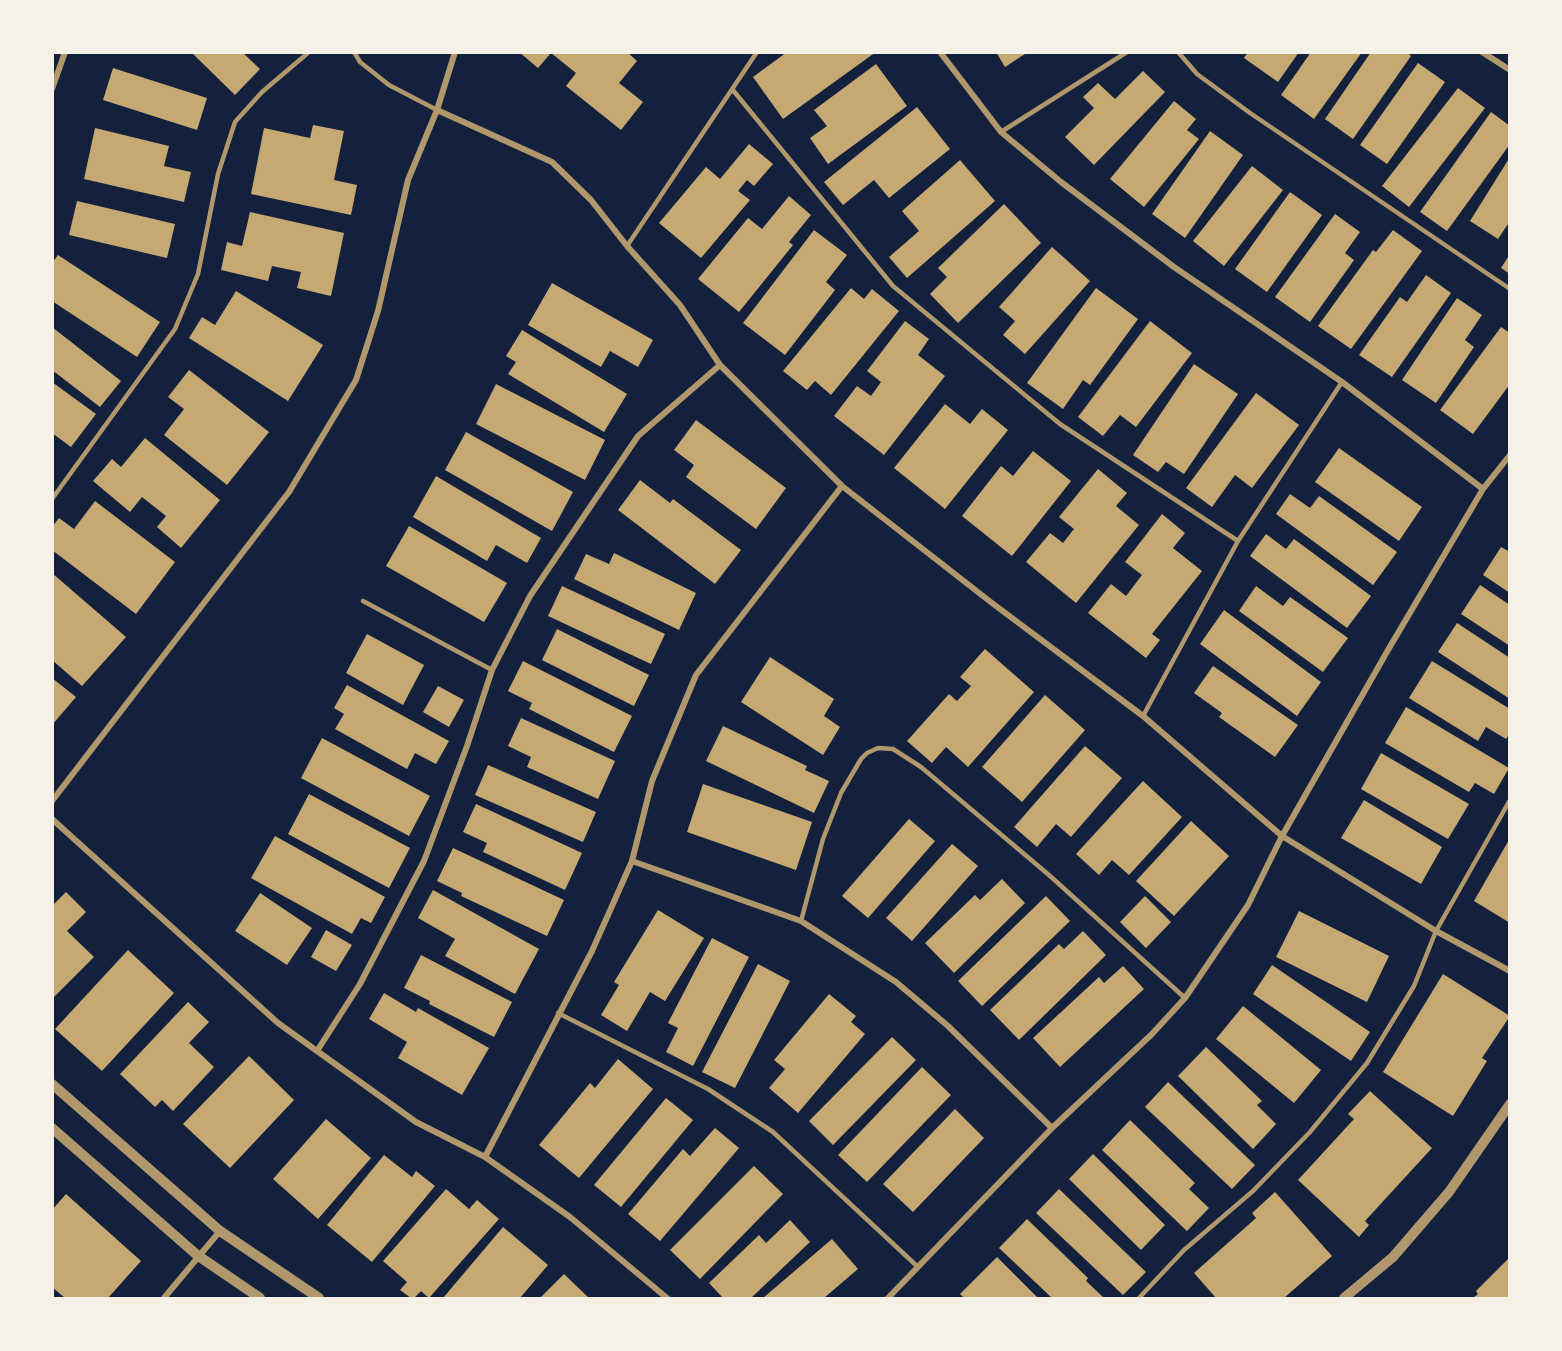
<!DOCTYPE html>
<style>
body{margin:0}
#map{position:relative;width:1562px;height:1351px;overflow:hidden;background:#14213d;font-family:"Playfair Display",serif}
canvas{display:block}
.frame{position:absolute;inset:0;border:54px solid #f6f1e7;pointer-events:none}
</style>
<div id="map">
<canvas width="1562" height="1351"></canvas>
<div class="frame"></div>
</div>
<script>
const g = document.querySelector('canvas').getContext('2d');
g.lineJoin = 'round';
function fillPath(path, color) {
  g.fillStyle = color;
  g.fill(path, 'evenodd');
}
function toPath(rows) {
  const path = new Path2D();
  for (const r of rows) {
    path.moveTo(r[0], r[1]);
    for (let i = 2; i < r.length; i += 2) path.lineTo(r[i], r[i + 1]);
  }
  return path;
}
function strokePath(path, color, width, dash) {
  g.strokeStyle = color;
  g.lineWidth = width;
  g.lineCap = dash ? 'butt' : 'round';
  g.setLineDash(dash || []);
  g.stroke(path);
}
fillPath(toPath([
 [191,52,242,52,260,69,235,95],
 [519,52,627,52,637,61,619,83,643,102,621,130,566,86,576,73,551,53,538,68],
 [787,52,876,52,783,119,753,77],
 [996,52,1028,52,1005,67],
 [1248,52,1299,52,1278,82,1244,58],
 [1311,52,1362,52,1314,119,1281,95],
 [1371,52,1407,52,1411,56,1353,139,1325,119],
 [1418,63,1445,82,1387,164,1360,145],
 [876,64,907,106,828,164,810,138,827,126,814,110],
 [113,68,207,98,197,130,103,100],
 [1143,71,1165,92,1094,165,1065,137,1094,108,1083,97,1098,83,1115,99],
 [1458,88,1485,108,1409,207,1382,186],
 [1174,101,1196,119,1187,130,1199,139,1144,207,1110,179],
 [917,107,950,149,889,198,874,180,843,205,824,182],
 [1491,112,1510,126,1510,144,1447,231,1420,212],
 [313,125,344,131,334,180,357,185,351,215,251,194,264,128,310,138],
 [95,128,169,146,164,166,191,172,184,202,84,179],
 [1210,131,1243,155,1185,238,1152,214],
 [749,144,773,164,754,186,747,180,738,191,750,200,701,258,659,223,706,167,720,179],
 [1510,157,1510,221,1498,239,1470,221],
 [960,160,995,201,907,278,889,257,919,231,902,211],
 [1252,166,1283,190,1224,266,1193,241],
 [1290,192,1322,215,1267,292,1235,269],
 [789,196,811,215,789,242,793,245,739,312,698,279,748,218,762,229],
 [77,201,175,224,167,258,69,235],
 [1004,204,1041,243,958,323,930,294,947,277,938,268],
 [250,212,344,233,331,296,297,288,301,272,272,266,268,281,221,270,227,242,242,246],
 [1335,214,1360,232,1345,253,1354,260,1310,322,1275,297],
 [814,230,847,255,826,282,835,290,785,355,743,323],
 [1393,230,1422,251,1351,349,1318,326,1373,250,1376,252],
 [1052,247,1090,281,1025,354,1003,335,1015,321,999,307],
 [1510,254,1510,274,1501,268],
 [58,255,160,322,137,357,52,301,52,263],
 [1426,275,1451,293,1392,377,1359,355,1400,297,1407,302],
 [552,283,653,340,638,367,610,351,601,367,528,325],
 [851,288,864,299,872,289,899,311,831,395,815,381,807,390,783,371],
 [1096,288,1138,319,1090,385,1083,380,1063,409,1027,383],
 [236,291,323,345,288,401,189,338,202,317,215,325],
 [1457,298,1482,315,1465,340,1474,347,1436,403,1402,380],
 [905,321,929,339,918,355,945,376,884,455,834,416,857,386,871,396,881,382,867,371],
 [1150,321,1192,353,1136,427,1120,415,1103,436,1078,417],
 [52,327,121,381,100,407,52,370],
 [1501,327,1510,333,1510,384,1473,434,1440,410],
 [522,330,627,394,604,432,508,374,516,362,506,356],
 [1194,364,1238,394,1184,474,1166,462,1158,472,1133,455],
 [189,370,269,432,227,485,164,435,184,409,168,397],
 [52,382,96,414,71,447,52,433],
 [496,384,605,440,585,480,476,424],
 [1256,393,1299,425,1252,488,1235,475,1212,507,1186,488],
 [945,404,970,424,982,409,1008,430,945,509,894,468],
 [696,420,786,488,756,529,686,477,694,465,674,450],
 [466,432,573,492,552,531,445,470],
 [145,438,220,500,181,548,157,527,166,516,142,497,130,512,93,481,112,459,121,467],
 [1339,448,1422,507,1399,541,1315,482],
 [1033,451,1071,481,1012,556,962,516,1001,466,1013,476],
 [1098,469,1127,493,1116,506,1139,525,1076,603,1026,562,1050,533,1063,543,1074,529,1059,517],
 [436,476,541,538,527,563,496,545,487,561,413,517],
 [640,480,670,503,673,499,741,550,715,584,618,510],
 [1290,494,1310,508,1319,496,1397,552,1373,585,1276,514],
 [95,501,175,562,136,614,52,550,52,527,59,518,74,529],
 [1162,514,1185,533,1173,548,1202,571,1152,634,1160,640,1146,658,1088,613,1111,584,1126,596,1142,575,1125,562],
 [409,526,507,583,484,622,386,566],
 [1266,534,1286,549,1294,539,1371,596,1347,628,1250,556],
 [1501,547,1510,552,1510,593,1483,575],
 [614,553,696,593,679,630,574,579,586,554,609,564],
 [52,573,126,637,82,686,52,660],
 [1480,585,1510,605,1510,646,1461,614],
 [562,586,665,634,651,664,548,616],
 [1256,586,1283,606,1290,597,1348,638,1323,672,1239,611],
 [1224,610,1321,682,1297,716,1200,644],
 [1457,623,1510,658,1510,699,1438,652],
 [557,629,649,675,634,706,542,660],
 [367,634,424,665,403,705,346,673],
 [985,649,1034,692,968,767,946,747,932,763,907,741,949,694,957,701,971,686,960,677],
 [770,657,834,699,824,716,840,727,823,755,741,702],
 [523,661,632,716,614,752,529,709,532,703,508,691],
 [1432,661,1510,709,1510,733,1506,739,1486,727,1478,741,1409,698],
 [1213,666,1298,725,1275,757,1219,717,1222,713,1194,693],
 [52,678,76,697,52,725],
 [347,685,449,741,436,764,415,753,407,769,335,729,344,714,334,708],
 [438,686,464,700,449,727,423,712],
 [1045,695,1085,730,1022,802,982,767],
 [1406,707,1509,768,1494,794,1475,783,1469,792,1385,743],
 [521,718,615,761,598,799,527,767,531,757,508,746],
 [723,726,807,766,805,770,829,781,814,813,706,761],
 [322,738,430,796,409,836,301,778],
 [1085,746,1122,778,1071,837,1056,824,1037,847,1014,827],
 [1381,753,1469,804,1448,839,1361,789],
 [488,765,596,812,583,842,475,795],
 [1143,781,1182,817,1129,875,1112,860,1099,875,1076,854],
 [703,784,812,822,796,870,687,832],
 [309,794,410,848,389,888,288,834],
 [1364,800,1442,847,1421,884,1341,838],
 [476,804,582,853,565,890,483,852,487,843,463,832],
 [909,819,935,841,868,918,842,896],
 [1191,821,1229,856,1174,916,1136,881],
 [275,836,385,897,371,923,361,918,352,934,251,878],
 [1510,838,1510,923,1474,901],
 [952,844,978,866,912,941,886,918],
 [453,848,564,900,547,936,461,896,462,893,437,881],
 [1002,879,1025,903,954,973,925,943,975,895,980,900],
 [433,890,539,949,515,994,445,956,455,939,418,918],
 [66,892,86,912,67,931,94,957,52,999,52,906],
 [260,893,312,928,287,965,235,931],
 [1046,896,1070,921,982,1006,958,981],
 [1145,896,1171,922,1146,948,1120,922],
 [658,910,704,938,665,1001,650,992,627,1031,601,1015,619,985,614,982],
 [1299,911,1389,956,1367,1002,1276,957],
 [326,930,352,945,336,971,311,957],
 [1083,931,1106,955,1019,1040,990,1010,1059,944,1064,949],
 [712,938,749,957,693,1066,666,1052,678,1028,668,1023],
 [128,950,174,993,102,1071,55,1029],
 [421,955,512,1002,494,1037,429,1004,430,1001,404,988],
 [758,964,790,981,735,1088,702,1072],
 [1272,965,1370,1032,1351,1061,1253,994],
 [1123,966,1144,989,1060,1067,1033,1038,1099,977,1104,983],
 [1443,974,1510,1016,1482,1058,1487,1061,1453,1116,1383,1072],
 [384,993,416,1012,418,1008,489,1048,462,1095,398,1058,407,1042,369,1019],
 [829,994,856,1016,851,1022,865,1034,798,1113,769,1088,785,1069,774,1060],
 [188,1002,209,1022,189,1043,214,1067,173,1111,162,1100,155,1107,120,1074],
 [1243,1006,1321,1070,1294,1103,1216,1039],
 [892,1037,916,1060,833,1145,809,1121],
 [1206,1047,1262,1101,1257,1105,1276,1124,1253,1149,1178,1076],
 [249,1056,294,1100,230,1168,183,1124],
 [618,1059,653,1089,579,1178,539,1145,590,1083,595,1088],
 [922,1067,951,1095,867,1182,838,1155],
 [1168,1082,1255,1165,1232,1189,1145,1107],
 [1370,1091,1432,1148,1365,1221,1369,1225,1359,1237,1298,1180,1354,1119,1348,1114],
 [666,1098,693,1120,621,1207,594,1185],
 [955,1109,984,1138,913,1212,883,1184],
 [326,1119,371,1158,318,1219,273,1179],
 [1130,1120,1195,1183,1189,1189,1209,1208,1187,1231,1102,1150],
 [715,1128,739,1148,660,1241,628,1214,683,1149,690,1156],
 [1093,1154,1165,1225,1141,1250,1069,1179],
 [384,1155,412,1177,416,1171,435,1186,372,1262,327,1225],
 [754,1166,783,1194,700,1279,670,1250],
 [446,1189,469,1209,477,1200,499,1219,429,1298,421,1291,414,1298,411,1298,400,1290,407,1282,383,1261],
 [1059,1189,1146,1272,1123,1295,1036,1213],
 [1275,1192,1332,1256,1284,1298,1216,1298,1194,1273,1256,1218,1252,1213],
 [66,1194,141,1261,108,1298,65,1298,52,1287,52,1210],
 [1027,1219,1088,1278,1086,1281,1104,1298,1052,1298,999,1248],
 [790,1220,810,1242,751,1298,723,1298,709,1283,759,1235,766,1243],
 [503,1227,548,1265,520,1298,443,1298],
 [832,1239,858,1269,824,1298,763,1298],
 [997,1257,1038,1298,964,1298,960,1294],
 [1510,1257,1510,1298,1473,1298,1478,1294,1476,1291],
 [564,1274,589,1298,540,1298]
]), '#c6a872');
strokePath(toPath([
 [354,52,360,62,389,85,437,110],
 [1178,52,1197,74,1250,113,1510,289],
 [732,89,893,286,1060,424,1238,541],
 [1001,132,1127,52],
 [627,246,757,52],
 [52,499,175,329,198,274,218,174,235,122,262,92,309,52],
 [363,601,492,670],
 [1143,716,1238,541,1342,382],
 [801,921,823,839,841,793,861,759,867,753,878,748,893,749,921,767,1049,875,1185,998],
 [558,1013,708,1089,773,1132,918,1267],
 [1139,1298,1184,1250,1253,1191,1310,1132,1367,1063,1414,986,1436,931,1510,800]
]), '#b1986c', 4.5);
strokePath(toPath([
 [940,52,1001,132,1061,182,1174,267,1342,382,1483,489],
 [1482,52,1510,70],
 [52,89,65,52],
 [437,110,552,162,591,200,627,246,680,305,720,365,842,486,992,603,1143,716,1282,836,1436,931,1510,971],
 [52,801,289,492,356,380,378,311,408,180,437,110,455,52],
 [52,819,278,1023,416,1122,485,1157,570,1217,667,1298],
 [632,861,801,921,896,982,948,1026,1052,1128],
 [317,1051,360,984,424,861,467,746,492,670,530,596,638,436,720,365],
 [485,1157,592,951,632,861,652,781,696,675,842,486],
 [164,1298,220,1231],
 [888,1298,1052,1128,1152,1034,1185,998,1248,905,1282,836,1388,650,1483,489,1510,455]
]), '#b1986c', 6);
strokePath(toPath([
 [52,1084,220,1231,319,1298],
 [52,1128,197,1255,260,1298],
 [1344,1298,1393,1257,1449,1192,1510,1104]
]), '#b1986c', 10);
</script>
